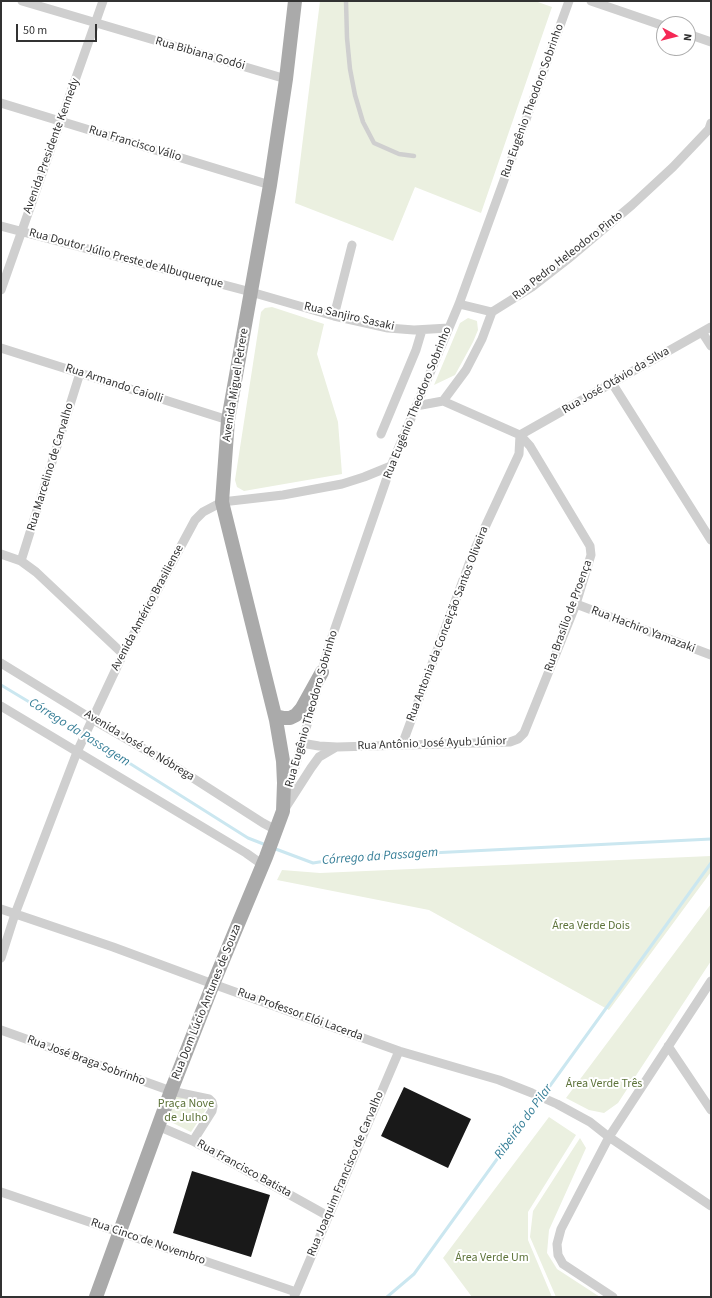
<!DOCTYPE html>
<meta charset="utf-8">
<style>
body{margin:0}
#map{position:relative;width:712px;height:1298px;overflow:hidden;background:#fff;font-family:"Source Sans 3",sans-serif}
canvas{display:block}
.frame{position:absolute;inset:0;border:2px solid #323232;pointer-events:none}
.north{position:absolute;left:656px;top:16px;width:40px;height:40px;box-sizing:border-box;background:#fff;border:1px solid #adadad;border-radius:50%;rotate:97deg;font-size:11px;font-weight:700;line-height:16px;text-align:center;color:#323232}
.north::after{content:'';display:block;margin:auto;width:14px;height:18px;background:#f52855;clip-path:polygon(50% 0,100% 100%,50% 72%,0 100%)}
.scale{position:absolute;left:16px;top:24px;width:81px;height:18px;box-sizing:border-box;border:2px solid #323232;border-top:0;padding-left:5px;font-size:12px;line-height:14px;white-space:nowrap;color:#323232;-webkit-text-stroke:3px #fff;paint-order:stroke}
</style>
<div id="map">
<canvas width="712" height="1298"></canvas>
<div class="frame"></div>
<div class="north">N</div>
<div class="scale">50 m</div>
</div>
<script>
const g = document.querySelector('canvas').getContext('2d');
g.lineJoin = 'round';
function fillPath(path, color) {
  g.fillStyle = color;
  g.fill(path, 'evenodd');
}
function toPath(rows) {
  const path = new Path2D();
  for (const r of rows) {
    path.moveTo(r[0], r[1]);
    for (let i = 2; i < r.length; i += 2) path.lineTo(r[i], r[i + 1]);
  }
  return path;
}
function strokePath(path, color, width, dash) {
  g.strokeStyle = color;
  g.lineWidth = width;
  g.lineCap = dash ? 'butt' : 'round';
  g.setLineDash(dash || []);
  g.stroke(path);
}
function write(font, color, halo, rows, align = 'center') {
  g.font = font + ' "Source Sans 3",sans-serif';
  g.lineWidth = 4;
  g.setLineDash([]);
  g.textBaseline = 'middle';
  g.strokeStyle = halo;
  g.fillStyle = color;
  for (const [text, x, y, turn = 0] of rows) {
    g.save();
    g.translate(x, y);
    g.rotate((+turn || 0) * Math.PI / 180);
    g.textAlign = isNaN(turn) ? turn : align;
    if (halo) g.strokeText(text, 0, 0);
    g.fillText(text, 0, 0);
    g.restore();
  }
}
fillPath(toPath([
 [320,1,535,1,552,7,481,213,415,187,393,241,295,203],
 [272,307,324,324,317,354,338,422,342,474,244,491,237,487,235,480,261,312,265,308],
 [468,318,477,321,478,330,473,342,455,375,434,385,460,323],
 [711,856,711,872,609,1010,429,910,277,880,282,870,320,873],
 [711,904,711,961,618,1103,604,1113,589,1110,566,1098],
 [179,1092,203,1102,207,1108,191,1132,167,1120,177,1093],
 [549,1117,576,1135,528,1212,528,1240,552,1297,472,1297,443,1258],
 [580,1138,586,1148,549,1230,547,1253,557,1269,600,1297,556,1297,530,1237,533,1211]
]), '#ebf0e0');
strokePath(toPath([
 [1,685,99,744,248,838,266,845],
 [273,848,313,863,351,857,711,839],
 [387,1297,414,1274,711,863]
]), '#cbe7f0', 3);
fillPath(toPath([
 [404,1087,471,1119,448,1168,381,1136],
 [192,1171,270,1195,251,1257,173,1233]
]), '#191919');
strokePath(toPath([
 [346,1,347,38,350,69,355,95,363,122,374,143,399,154,414,156]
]), '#cfcfcf', 4.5);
strokePath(toPath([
 [22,1,286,79],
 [591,1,664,26],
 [688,34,711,42],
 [1,103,270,185],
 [1,226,251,292,334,316,388,328,414,330,449,328],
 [1,290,103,1],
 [459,304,492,312],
 [334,316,352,245],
 [702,332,711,346],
 [1,348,228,420],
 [612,383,711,540],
 [443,401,466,370,482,339,492,312,532,287,568,259,632,205,673,167,709,129,711,123],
 [381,434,416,350,422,330],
 [1,554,21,561,36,572,123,654],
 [21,561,80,373],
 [576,604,711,655],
 [1,663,92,719,182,771,263,823,276,830],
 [320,677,331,640,391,466,459,304,569,1],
 [1,706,246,853,263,865],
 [301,743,319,746,337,747,510,742,518,739,524,733,576,604,591,555,590,546,530,446,520,435,443,401,416,406],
 [402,745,473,553,519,454,520,435,711,327],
 [288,792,316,693],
 [284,810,311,768,319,757,336,747],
 [1,909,113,947,213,984,399,1051,499,1080,532,1093,557,1104,590,1122,609,1137,711,1206],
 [1,958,15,914,77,752,123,654,195,520,203,512,222,502,283,495,342,484,364,477,391,466],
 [1,1030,171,1091,209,1099,212,1102,213,1106,212,1111,193,1141],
 [668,1046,711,1110],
 [158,1126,193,1141,328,1216],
 [1,1192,296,1292],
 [294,1297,399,1051],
 [613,1297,563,1264,558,1255,557,1244,561,1229,609,1137,711,981]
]), '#cfcfcf', 9);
strokePath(toPath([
 [275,716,284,718,290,718,296,715,302,708,322,672],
 [96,1297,171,1091,213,984,266,857,283,811,284,783,283,761,276,720,222,502,228,420,270,185,286,79,295,1]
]), '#aaa', 14);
write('12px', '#323232', '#fff', [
 ["Rua Bibiana Godói",200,54,16],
 ["Rua Eugênio Theodoro Sobrinho",533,101,-70],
 ["Rua Francisco Válio",135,144,17],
 ["Avenida Presidente Kennedy",52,146,-70],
 ["Rua Pedro Heleodoro Pinto",568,256,-38],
 ["Rua Doutor Júlio Preste de Albuquerque",126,259,15],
 ["Rua Sanjiro Sasaki",349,317,13],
 ["Rua José Otávio da Silva",616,381,-30],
 ["Rua Armando Caiolli",114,384,18],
 ["Avenida Miguel Petrere",236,385,-81],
 ["Rua Eugênio Theodoro Sobrinho",418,403,-68],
 ["Rua Marcelino de Carvalho",51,467,-73],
 ["Avenida Américo Brasiliense",148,608,-62],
 ["Rua Brasílio de Proença",569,616,-70],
 ["Rua Antonia da Conceição Santos Oliveira",448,624,-69],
 ["Rua Hachiro Yamazaki",643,630,21],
 ["Rua Eugênio Theodoro Sobrinho",312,709,-74],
 ["Rua Antônio José Ayub Júnior",432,744,-2],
 ["Avenida José de Nóbrega",139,746,31],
 ["Rua Dom Lúcio Antunes de Souza",207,1002,-68],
 ["Rua Professor Elói Lacerda",300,1015,20],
 ["Rua José Braga Sobrinho",86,1061,20],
 ["Rua Francisco Batista",244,1169,29],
 ["Rua Joaquim Francisco de Carvalho",346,1174,-67],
 ["Rua Cinco de Novembro",148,1242,19]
]);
write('12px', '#5d733a', '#fff', [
 ["Área Verde Dois",591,926],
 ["Área Verde Três",604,1084],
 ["Praça Nove",186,1104],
 ["de Julho",186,1118],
 ["Área Verde Um",492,1258]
]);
write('italic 13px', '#357e97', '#fff', [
 ["Córrego da Passagem",79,733,32],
 ["Córrego da Passagem",380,857,-4],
 ["Ribeirão do Pilar",524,1122,-54]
]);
</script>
